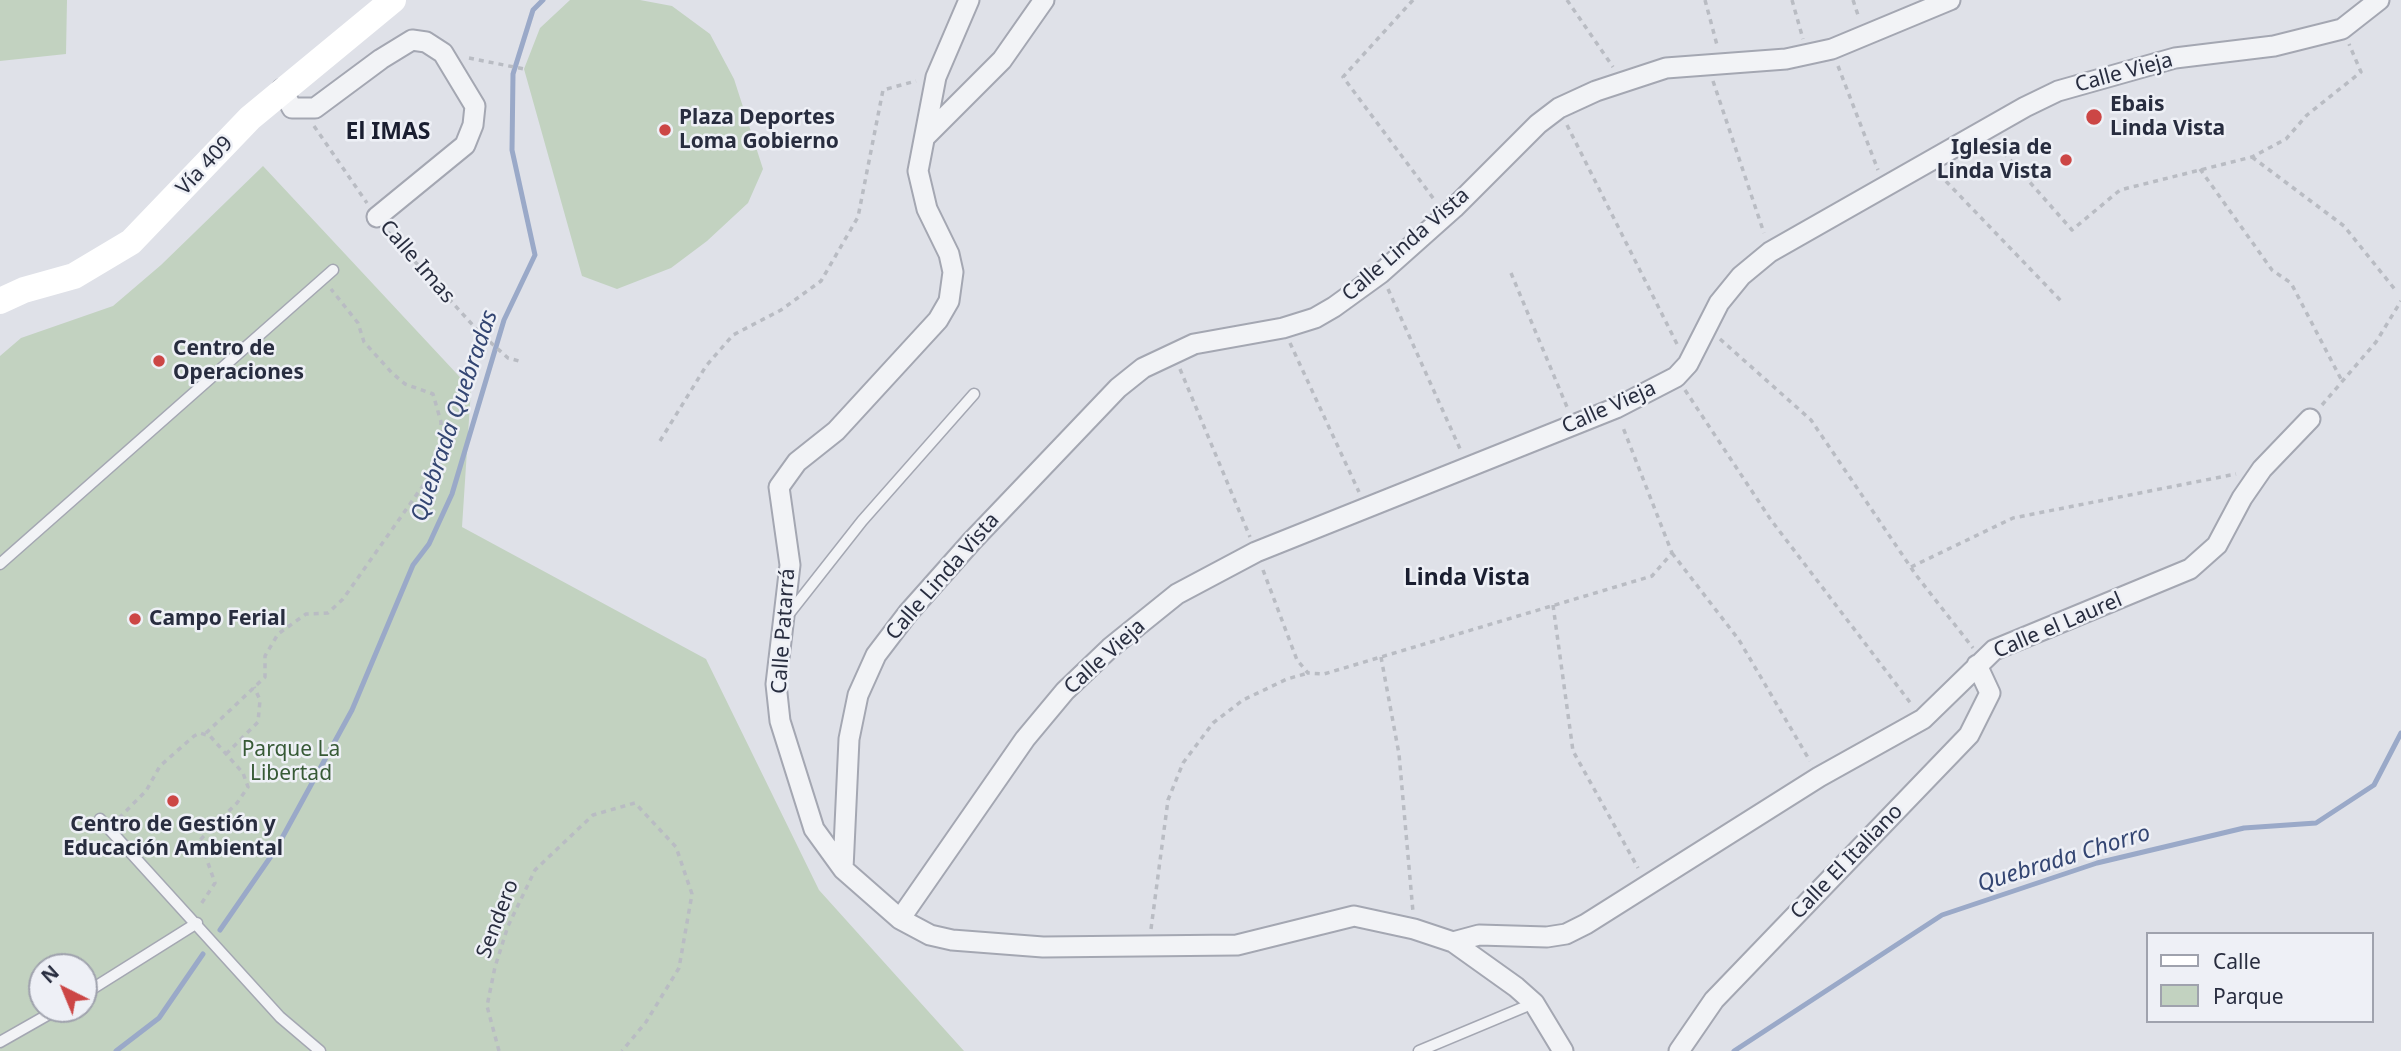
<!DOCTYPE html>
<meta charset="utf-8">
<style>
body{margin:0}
#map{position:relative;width:2401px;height:1051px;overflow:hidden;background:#dfe1e8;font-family:"Noto Sans",sans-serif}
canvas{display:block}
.legend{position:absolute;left:2146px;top:932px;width:228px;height:91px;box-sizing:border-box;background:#eef0f6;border:2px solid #9fa2ad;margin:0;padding:9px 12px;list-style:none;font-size:21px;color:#282d3f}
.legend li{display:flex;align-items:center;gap:14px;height:35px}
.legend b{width:35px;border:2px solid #9fa2ad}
.north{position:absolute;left:28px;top:953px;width:70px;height:70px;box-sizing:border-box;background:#eef0f6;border:2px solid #9fa2ad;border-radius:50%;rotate:317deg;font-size:19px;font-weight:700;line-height:28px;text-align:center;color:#282d3f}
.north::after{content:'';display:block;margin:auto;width:24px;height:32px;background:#cc4645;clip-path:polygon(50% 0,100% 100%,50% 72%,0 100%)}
</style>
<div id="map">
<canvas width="2401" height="1051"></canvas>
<ul class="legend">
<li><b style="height:9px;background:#fff"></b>Calle</li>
<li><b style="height:19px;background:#c2d2c0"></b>Parque</li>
</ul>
<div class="north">N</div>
</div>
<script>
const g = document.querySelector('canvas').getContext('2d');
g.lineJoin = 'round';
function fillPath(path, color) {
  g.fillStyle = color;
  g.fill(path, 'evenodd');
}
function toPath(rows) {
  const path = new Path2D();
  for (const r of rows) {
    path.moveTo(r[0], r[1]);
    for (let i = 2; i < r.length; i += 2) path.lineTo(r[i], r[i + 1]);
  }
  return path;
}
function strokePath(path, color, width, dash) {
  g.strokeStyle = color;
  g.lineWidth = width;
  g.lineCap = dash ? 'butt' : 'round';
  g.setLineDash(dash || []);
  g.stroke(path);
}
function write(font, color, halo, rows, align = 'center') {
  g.font = font + ' "Noto Sans",sans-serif';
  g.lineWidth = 5;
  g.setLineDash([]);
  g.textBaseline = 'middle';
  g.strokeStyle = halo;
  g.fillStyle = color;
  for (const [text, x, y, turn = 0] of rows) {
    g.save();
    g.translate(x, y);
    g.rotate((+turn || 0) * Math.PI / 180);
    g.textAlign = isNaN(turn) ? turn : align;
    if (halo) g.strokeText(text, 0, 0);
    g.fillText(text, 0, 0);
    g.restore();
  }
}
fillPath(toPath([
 [0,0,67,0,66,54,0,61],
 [570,0,640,0,672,6,710,34,734,79,763,169,748,203,707,241,671,268,617,289,582,276,524,69,540,28],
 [263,166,471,389,462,527,706,659,819,890,964,1051,0,1051,0,356,21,338,113,306,161,265],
 [42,967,84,967,84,1009,42,1009]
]), '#c2d2c0');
strokePath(toPath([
 [220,930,276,849,352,710,413,565,429,544,452,494,504,320,535,255,512,150,513,74,533,10,543,0],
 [116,1051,159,1018,203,954],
 [1734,1051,1942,915,2097,863,2244,828,2316,823,2374,785,2401,733]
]), '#9aa9c8', 5);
const lane = toPath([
 [0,564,333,270],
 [788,615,862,521,974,394],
 [100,819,280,1017,320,1051],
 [84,994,197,923],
 [0,1042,58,1009],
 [1419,1051,1534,1003]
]);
const street = toPath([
 [969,0,936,77,918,171,927,209,949,254,953,272,949,301,938,320,836,431,797,462,779,487,790,565,776,684,780,721,814,829,843,869,900,919,930,935,952,940,1043,947,1237,945,1354,916,1414,929,1453,942,1516,987,1534,1003,1563,1051],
 [282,89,292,108,315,108,381,59,412,40,426,42,443,53,475,106,473,125,465,145,377,217],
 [925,137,1002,60,1044,0],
 [843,869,849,739,858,695,876,655,908,613,972,541,1118,388,1143,368,1194,344,1283,328,1315,318,1334,307,1381,273,1454,208,1538,124,1559,108,1596,91,1666,68,1786,59,1832,49,1950,0],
 [900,919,1025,739,1065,691,1110,648,1177,594,1256,552,1616,408,1676,377,1688,364,1719,303,1741,276,1770,252,2025,107,2058,91,2175,58,2274,46,2342,29,2379,0],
 [1453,942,1479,935,1547,937,1566,934,1586,924,1819,777,1923,719,1994,650,2190,569,2217,545,2242,498,2262,469,2310,419],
 [1679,1051,1714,1000,1969,735,1990,693,1977,665]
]);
strokePath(lane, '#a4a7b2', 13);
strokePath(street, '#a4a7b2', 23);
strokePath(toPath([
 [1413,0,1343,77,1436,202],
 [1567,0,1613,67],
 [1705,0,1717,45],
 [1792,0,1803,39],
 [1853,0,1859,18],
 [469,58,524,69],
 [1838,66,1878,170],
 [1713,81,1764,233],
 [1567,125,1677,344],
 [314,126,367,203],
 [1997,145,2072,230,2120,190,2252,157,2286,139,2307,115,2361,72,2349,44],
 [2252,157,2344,226,2397,292],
 [2200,169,2272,270,2291,283,2342,381],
 [1939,174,2062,302],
 [388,232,480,333,508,358,519,361],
 [1511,273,1567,407],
 [1388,289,1461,451],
 [1720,339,1811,420,1916,575,1973,648],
 [1290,343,1359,492],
 [1180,369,1250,537],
 [1685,390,1771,520,1912,705],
 [2322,405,2376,342,2401,301],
 [660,441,706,366,733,335,781,310,821,281,858,217,883,90,916,81],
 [1672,553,1739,640,1810,761],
 [1911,567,2013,518,2236,474],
 [1263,570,1297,660,1308,673,1324,674,1652,576,1672,553,1622,425],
 [1553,605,1573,751,1638,868],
 [1381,657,1399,754,1413,912],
 [206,733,265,677,265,656,278,634,306,614,328,613,343,599,441,460,441,422,433,394,405,384,392,373,364,342,358,323,331,289],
 [226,754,258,722,260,700,254,687],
 [119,818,146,791,160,766,194,736,200,733,210,736,243,773,248,787,237,803,200,840,215,883,199,907],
 [1151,929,1168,800,1183,763,1213,723,1243,700,1287,679,1308,673],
 [499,1051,487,1006,495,967,508,926,535,870,593,815,635,803,676,847,692,894,679,968,646,1022,622,1051]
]), '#b9bcc3', 3.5, [5, 5]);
strokePath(lane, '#f2f3f6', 10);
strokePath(street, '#f2f3f6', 19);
strokePath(toPath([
 [0,301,24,290,74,276,131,242,250,118,393,0]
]), '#fff', 26);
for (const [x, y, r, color] of [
 [2094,117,9,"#cc4645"],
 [665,130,7,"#cc4645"],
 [2066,160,7,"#cc4645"],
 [159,361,7,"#cc4645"],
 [135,619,7,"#cc4645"],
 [173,801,7,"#cc4645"]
]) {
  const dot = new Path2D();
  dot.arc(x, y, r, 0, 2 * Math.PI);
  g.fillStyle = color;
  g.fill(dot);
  strokePath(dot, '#eef0f6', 2.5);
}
write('21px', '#282d3f', '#eef0f6', [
 ["Calle Vieja",2124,73,-15],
 ["Vía 409",205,166,-47],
 ["Calle Linda Vista",1406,245,-41],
 ["Calle Imas",417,262,49],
 ["Calle Vieja",1609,408,-24],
 ["Calle Linda Vista",943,577,-49],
 ["Calle el Laurel",2058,626,-23],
 ["Calle Patarrá",784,631,-86],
 ["Calle Vieja",1105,657,-42],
 ["Calle El Italiano",1847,862,-46],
 ["Sendero",498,919,-69]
]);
write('bold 21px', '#282d3f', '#eef0f6', [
 ["Ebais",2110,105],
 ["Linda Vista",2110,129],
 ["Plaza Deportes",679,118],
 ["Loma Gobierno",679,142],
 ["Iglesia de",2052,148,"right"],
 ["Linda Vista",2052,172,"right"],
 ["Centro de",173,349],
 ["Operaciones",173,373],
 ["Campo Ferial",149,619],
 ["Centro de Gestión y",173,825,"center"],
 ["Educación Ambiental",173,849,"center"]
], 'left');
write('21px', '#375a36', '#eef0f6', [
 ["Parque La",291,750],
 ["Libertad",291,774]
]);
write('bold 23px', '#1a1e30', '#eef0f6', [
 ["El IMAS",388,132],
 ["Linda Vista",1467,578]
]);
write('italic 23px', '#334572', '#eef0f6', [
 ["Quebrada Quebradas",455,416,-71],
 ["Quebrada Chorro",2064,859,-17]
]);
</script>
